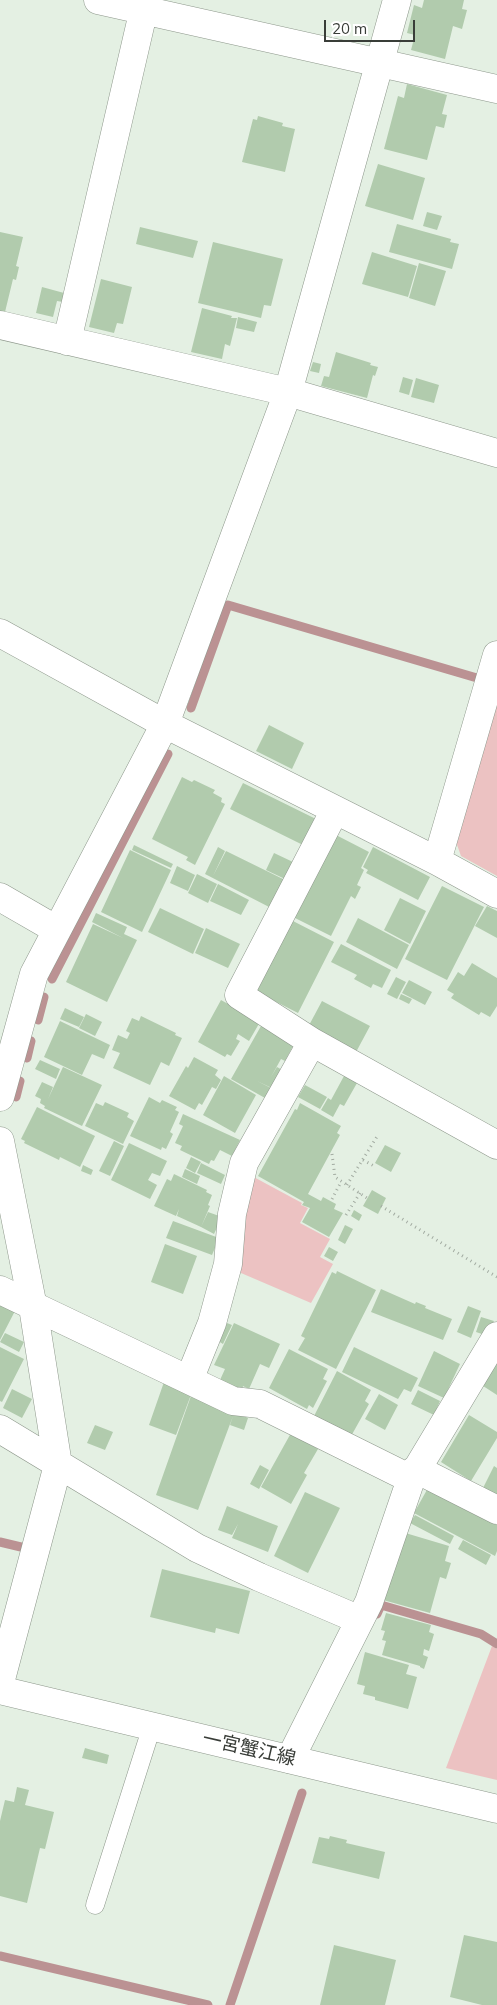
<!DOCTYPE html>
<meta charset="utf-8">
<style>
body{margin:0}
#map{position:relative;width:497px;height:2005px;overflow:hidden;background:#e4f0e3;font-family:Mulish,sans-serif}
canvas{display:block}
.scale{position:absolute;left:324px;top:20px;width:91px;height:22px;box-sizing:border-box;border:2px solid #393d38;border-top:0;padding-left:6px;font-size:15px;line-height:18px;white-space:nowrap;color:#393d38;-webkit-text-stroke:4px #fff;paint-order:stroke}
</style>
<div id="map">
<canvas width="497" height="2005"></canvas>
<div class="scale">20 m</div>
</div>
<script>
const g = document.querySelector('canvas').getContext('2d');
g.lineJoin = 'round';
function fillPath(path, color) {
  g.fillStyle = color;
  g.fill(path, 'evenodd');
}
function toPath(rows) {
  const path = new Path2D();
  for (const r of rows) {
    path.moveTo(r[0], r[1]);
    for (let i = 2; i < r.length; i += 2) path.lineTo(r[i], r[i + 1]);
  }
  return path;
}
function strokePath(path, color, width, dash) {
  g.strokeStyle = color;
  g.lineWidth = width;
  g.lineCap = dash ? 'butt' : 'round';
  g.setLineDash(dash || []);
  g.stroke(path);
}
function write(font, color, halo, rows, align = 'center') {
  g.font = font + ' Mulish,"Noto Sans JP",sans-serif';
  g.lineWidth = 4;
  g.setLineDash([]);
  g.textBaseline = 'middle';
  g.strokeStyle = halo;
  g.fillStyle = color;
  for (const [text, x, y, turn = 0] of rows) {
    g.save();
    g.translate(x, y);
    g.rotate((+turn || 0) * Math.PI / 180);
    g.textAlign = isNaN(turn) ? turn : align;
    if (halo) g.strokeText(text, 0, 0);
    g.fillText(text, 0, 0);
    g.restore();
  }
}
fillPath(toPath([
 [497,692,497,876,461,856,455,839],
 [250,1175,302,1203,301,1205,308,1208,300,1223,330,1239,320,1257,333,1264,311,1303,234,1270],
 [492,1646,497,1649,497,1780,446,1768]
]), '#ecc2c2');
strokePath(toPath([
 [191,708,228,605,477,678],
 [52,979,168,754],
 [38,1020,44,997],
 [27,1058,31,1041],
 [16,1097,20,1081],
 [0,1542,21,1547],
 [377,1614,381,1605,481,1634,497,1644],
 [0,1956,208,2005],
 [230,2005,302,1793]
]), '#bb9293', 9);
fillPath(toPath([
 [424,0,464,0,462,9,467,10,462,29,453,26,445,59,411,50,415,35,407,33,414,5,422,8],
 [407,84,447,95,442,114,447,115,444,128,436,126,427,160,384,149,398,96,404,98],
 [258,116,283,123,282,126,295,129,285,172,242,162,253,119,257,120],
 [378,164,425,178,413,220,365,206],
 [427,212,442,216,437,230,423,226],
 [397,224,451,239,450,242,459,244,452,269,389,252],
 [140,227,198,241,193,258,136,244],
 [0,232,23,237,16,266,19,267,16,280,13,279,5,312,0,311],
 [213,242,283,259,271,306,264,305,261,318,198,303],
 [372,252,417,266,408,297,362,284],
 [419,263,446,271,435,306,409,298],
 [101,279,132,287,123,324,117,323,114,333,89,327],
 [42,287,64,293,63,302,57,301,53,317,36,313],
 [202,308,232,316,231,318,237,318,230,346,225,344,222,359,191,352],
 [238,317,257,322,254,332,236,328],
 [336,352,371,363,370,365,378,367,375,376,373,375,367,398,321,386,324,376,329,377],
 [313,362,321,364,319,373,310,371],
 [403,377,413,380,409,395,399,392],
 [416,378,439,385,434,403,411,397],
 [269,725,304,743,292,769,256,751],
 [182,777,192,782,194,780,215,790,213,793,222,798,221,802,225,804,195,865,186,860,188,857,152,839],
 [243,783,316,819,303,845,230,809],
 [336,835,369,852,361,868,364,870,357,885,361,887,355,899,351,896,331,936,291,916],
 [134,845,173,864,171,868,132,850],
 [218,847,225,851,213,876,226,851,287,881,273,909,205,874],
 [373,847,430,877,418,900,366,873,368,870,363,867],
 [130,850,171,870,142,932,101,912],
 [274,853,293,862,285,879,266,870],
 [177,866,195,875,188,891,170,883],
 [197,874,217,884,208,903,188,893],
 [218,884,249,900,241,915,210,901],
 [442,886,484,907,447,980,405,959],
 [400,898,426,911,410,944,384,930],
 [487,906,497,911,497,938,475,926],
 [160,908,204,929,193,954,148,932],
 [96,913,127,927,124,934,137,940,107,1002,66,982,93,924,123,938,92,922],
 [358,918,409,945,397,969,346,942],
 [291,920,334,942,298,1013,255,991],
 [206,928,240,944,228,968,195,953],
 [341,944,391,970,382,988,373,984,371,988,354,979,357,975,331,962],
 [472,963,497,978,497,1006,490,1017,481,1012,479,1015,451,998,454,994,447,990,458,972,464,976],
 [396,977,406,982,397,999,387,994],
 [409,980,432,992,425,1005,402,993],
 [401,994,412,999,409,1004,399,999],
 [221,1000,260,1022,249,1041,238,1034,236,1039,240,1041,231,1056,227,1054,225,1057,198,1042],
 [322,1001,370,1026,355,1054,307,1029],
 [65,1008,84,1017,79,1027,60,1019],
 [86,1014,102,1022,95,1036,79,1028],
 [141,1016,176,1033,175,1035,182,1038,169,1066,161,1062,150,1085,113,1068,120,1053,112,1050,118,1035,127,1039,130,1033,126,1031,132,1018,139,1021],
 [60,1021,110,1045,104,1059,92,1054,82,1075,44,1057],
 [261,1026,294,1044,285,1061,281,1059,271,1077,277,1067,284,1071,274,1089,257,1081,271,1088,265,1098,231,1079],
 [194,1057,218,1070,215,1075,221,1080,216,1089,212,1087,202,1105,199,1103,195,1110,169,1096,186,1066,188,1068],
 [40,1060,60,1069,56,1079,35,1069],
 [63,1067,102,1085,82,1126,44,1108,45,1106,40,1103,41,1099,35,1096,42,1082,53,1087,48,1099],
 [224,1076,256,1095,235,1133,203,1115],
 [344,1076,357,1083,344,1106,340,1104,333,1117,321,1110,328,1098,331,1100],
 [305,1085,327,1097,320,1109,298,1097],
 [149,1097,160,1103,162,1100,177,1107,175,1110,179,1112,170,1132,173,1134,166,1149,162,1147,161,1150,130,1136],
 [105,1102,129,1113,127,1117,134,1121,123,1144,85,1126,96,1103,103,1106],
 [300,1103,341,1126,337,1133,340,1135,308,1194,321,1201,323,1197,336,1204,334,1209,343,1213,329,1237,302,1222,310,1208,302,1205,304,1202,258,1176,295,1109,297,1110],
 [37,1107,95,1136,80,1167,60,1157,59,1160,24,1143,25,1141,21,1139],
 [183,1114,240,1140,232,1156,220,1150,214,1161,211,1160,209,1164,180,1150,182,1146,175,1143,183,1126,179,1124],
 [114,1141,124,1146,110,1176,99,1171],
 [129,1143,167,1161,160,1176,152,1173,148,1180,157,1185,150,1199,111,1180],
 [385,1145,401,1153,391,1172,375,1163],
 [191,1157,201,1162,195,1173,186,1168],
 [201,1163,225,1175,221,1184,197,1173],
 [83,1165,93,1170,91,1175,81,1171],
 [185,1169,200,1176,197,1184,182,1177],
 [174,1174,207,1190,206,1192,212,1195,208,1205,210,1206,201,1227,177,1216,179,1209,176,1216,154,1206,167,1179,171,1181],
 [372,1190,386,1198,378,1214,363,1206],
 [354,1210,362,1215,359,1221,351,1216],
 [208,1212,222,1217,214,1234,201,1227],
 [173,1221,219,1238,212,1255,166,1238],
 [345,1225,353,1229,345,1244,338,1240],
 [165,1244,197,1256,183,1294,151,1282],
 [329,1247,338,1252,333,1261,324,1256],
 [337,1271,376,1290,336,1369,298,1350,305,1338,311,1341,301,1336,332,1272,336,1274],
 [381,1289,415,1304,416,1302,426,1306,425,1308,452,1319,443,1340,371,1312],
 [0,1301,16,1309,0,1340],
 [468,1306,481,1311,471,1338,457,1332],
 [481,1317,494,1321,488,1336,476,1332],
 [227,1323,232,1325,223,1344,218,1341],
 [234,1323,280,1344,269,1368,260,1364,249,1389,243,1386,242,1390,220,1380,225,1369,214,1365],
 [5,1333,24,1342,19,1352,0,1342],
 [0,1347,24,1359,2,1402,0,1401],
 [354,1347,418,1378,411,1392,404,1389,398,1399,342,1372],
 [289,1349,328,1369,323,1379,327,1381,313,1408,309,1405,307,1409,269,1388],
 [434,1351,460,1364,444,1398,418,1386],
 [497,1356,497,1395,480,1384],
 [337,1371,371,1390,365,1401,369,1404,350,1438,313,1418],
 [164,1382,192,1392,176,1435,149,1425],
 [12,1389,32,1399,22,1418,3,1408],
 [418,1390,440,1401,434,1415,411,1404],
 [192,1393,248,1418,244,1430,230,1425,233,1416,198,1510,156,1495],
 [379,1394,398,1405,385,1430,365,1419],
 [469,1415,497,1432,497,1438,471,1481,441,1462],
 [95,1425,113,1432,105,1450,87,1443],
 [291,1433,318,1449,304,1473,307,1475,291,1504,261,1487],
 [260,1465,269,1470,259,1489,250,1484],
 [494,1466,497,1468,497,1497,482,1490],
 [428,1488,497,1525,497,1551,495,1556,414,1513],
 [305,1492,340,1508,308,1573,274,1556],
 [227,1506,278,1526,268,1552,232,1538,238,1524,232,1535,218,1530],
 [415,1515,454,1536,450,1544,410,1523],
 [402,1532,449,1546,445,1561,451,1563,446,1579,440,1577,430,1613,383,1600],
 [463,1540,491,1555,486,1565,458,1549],
 [162,1569,250,1591,239,1634,216,1628,215,1633,150,1617],
 [386,1613,431,1625,429,1632,434,1634,429,1651,424,1649,423,1655,428,1657,424,1669,420,1667,420,1666,382,1655,386,1641,382,1640,385,1631,381,1630],
 [365,1652,409,1665,406,1674,417,1677,408,1709,375,1700,375,1697,363,1694,365,1686,357,1684],
 [85,1748,109,1755,107,1764,82,1758],
 [17,1787,29,1790,25,1805,54,1812,45,1849,40,1848,27,1903,0,1896,0,1821,5,1800,14,1802],
 [330,1836,347,1840,346,1843,385,1852,379,1879,312,1863,319,1837,329,1839],
 [464,1935,497,1942,497,2005,482,2005,450,1997],
 [334,1945,396,1960,385,2005,320,2005]
]), '#b1cbad');
const service = toPath([
 [95,1905,152,1726]
]);
const minor = toPath([
 [98,0,497,89],
 [0,325,288,392,497,453],
 [67,341,146,0],
 [0,633,165,724,437,861,497,894],
 [335,810,239,995,312,1042,497,1145],
 [437,861,497,655],
 [0,897,57,930],
 [0,1097,34,974,165,724,288,392,397,0],
 [0,1141,33,1307,58,1465,0,1683],
 [0,1290,233,1401,260,1404,411,1479],
 [189,1380,212,1323,228,1264,232,1214,244,1163,312,1042],
 [0,1429,197,1548,259,1577,360,1620],
 [416,1469,497,1510],
 [290,1759,369,1602,411,1479,497,1336]
]);
const primary = toPath([
 [0,1690,497,1809]
]);
strokePath(service, '#8d978b', 19);
strokePath(minor, '#8d978b', 29);
strokePath(primary, '#8d978b', 29);
strokePath(toPath([
 [332,1154,335,1177,367,1198],
 [363,1160,374,1166],
 [347,1185,378,1135],
 [332,1199,341,1182],
 [381,1206,497,1277],
 [346,1215,360,1193]
]), '#a2aba1', 3, [1, 4]);
strokePath(service, '#fff', 18);
strokePath(minor, '#fff', 28);
strokePath(primary, '#fff', 28);
write('19px', '#393d38', '#fff', [
 ["一宮蟹江線",249,1749,13]
]);
</script>
